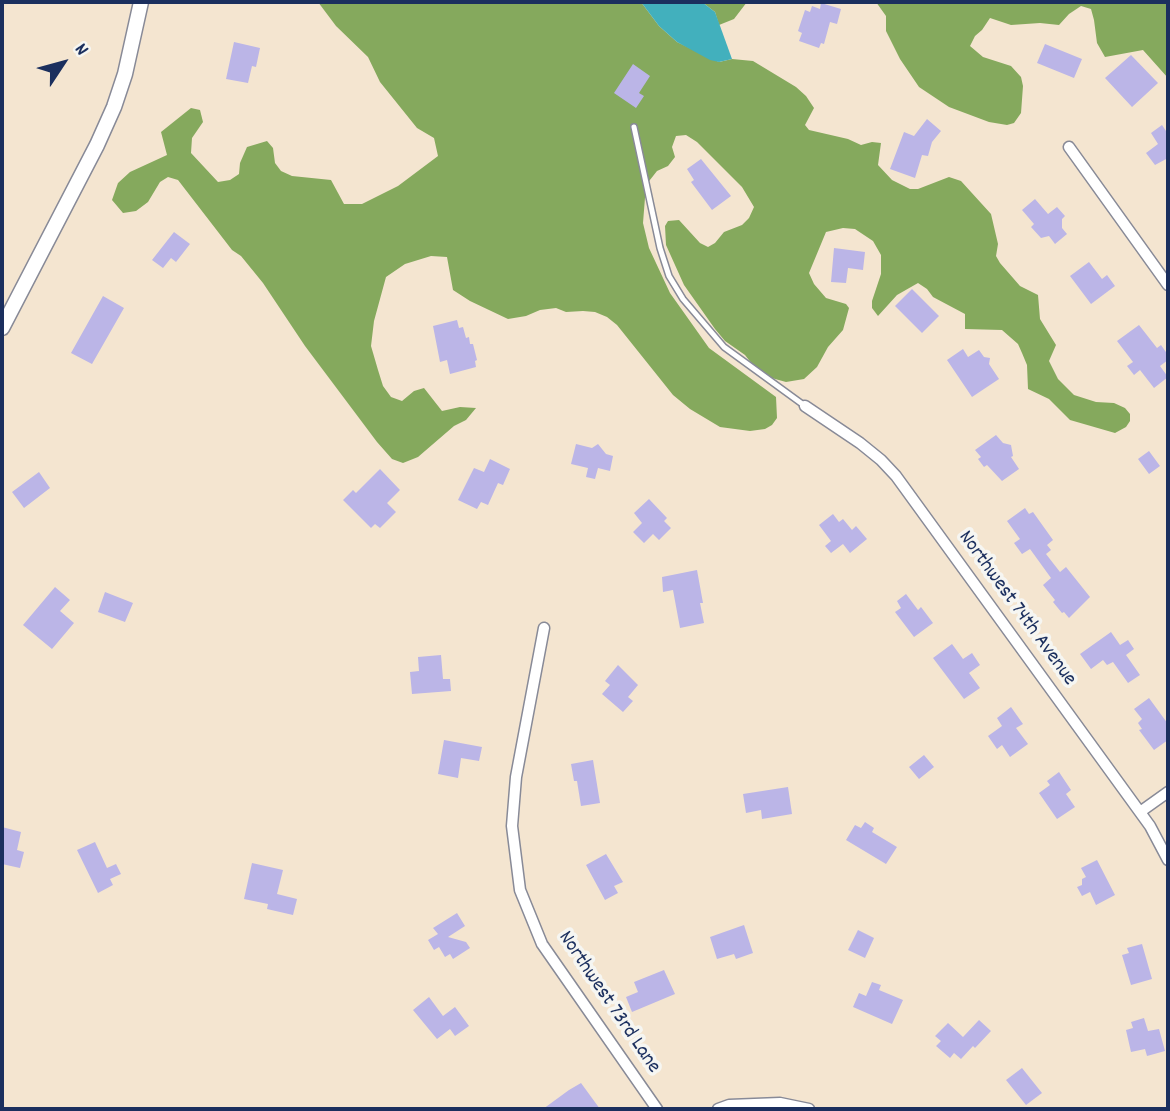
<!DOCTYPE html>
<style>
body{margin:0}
#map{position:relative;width:1170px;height:1111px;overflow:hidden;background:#f4e5d0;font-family:Dekko,sans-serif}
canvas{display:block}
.frame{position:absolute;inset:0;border:4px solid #1b2f5e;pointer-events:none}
.north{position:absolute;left:28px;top:28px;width:70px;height:70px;-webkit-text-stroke:5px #f6f6f2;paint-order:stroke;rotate:54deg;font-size:19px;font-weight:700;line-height:28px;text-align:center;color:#1b2f5e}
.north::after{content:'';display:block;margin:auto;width:24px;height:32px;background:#1b2f5e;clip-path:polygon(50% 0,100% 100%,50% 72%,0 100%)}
</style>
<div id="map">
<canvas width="1170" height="1111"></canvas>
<div class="frame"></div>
<div class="north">N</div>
</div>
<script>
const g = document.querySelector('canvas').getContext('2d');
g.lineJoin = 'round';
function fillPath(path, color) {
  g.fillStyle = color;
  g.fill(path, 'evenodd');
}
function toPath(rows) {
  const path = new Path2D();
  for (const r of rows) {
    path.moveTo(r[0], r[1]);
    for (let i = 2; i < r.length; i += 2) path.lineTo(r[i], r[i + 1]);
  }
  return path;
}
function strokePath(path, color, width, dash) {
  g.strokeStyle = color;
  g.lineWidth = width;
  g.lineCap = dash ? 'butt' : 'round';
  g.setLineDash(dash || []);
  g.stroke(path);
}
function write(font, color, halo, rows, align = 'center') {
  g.font = font + ' Dekko,sans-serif';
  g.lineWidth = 7;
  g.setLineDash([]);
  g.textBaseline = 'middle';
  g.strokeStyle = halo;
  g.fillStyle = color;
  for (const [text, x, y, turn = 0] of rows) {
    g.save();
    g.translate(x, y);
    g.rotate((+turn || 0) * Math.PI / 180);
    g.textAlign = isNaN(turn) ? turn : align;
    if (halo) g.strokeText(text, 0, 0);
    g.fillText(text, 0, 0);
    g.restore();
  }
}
fillPath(toPath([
 [318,2,641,2,659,26,677,42,719,62,732,59,753,61,796,87,806,96,814,108,805,125,809,130,848,139,861,145,872,142,881,143,878,165,892,180,910,189,918,189,949,177,961,181,991,214,998,244,996,256,1000,263,1020,286,1038,295,1040,319,1056,345,1049,361,1058,379,1074,395,1096,402,1114,403,1125,408,1130,414,1130,421,1126,427,1115,433,1070,420,1049,399,1028,389,1027,365,1022,353,1018,344,1002,330,965,329,965,314,933,297,927,289,918,283,897,295,878,316,872,308,872,301,881,274,881,255,873,241,855,229,843,228,826,232,809,273,814,284,826,298,846,304,849,308,843,330,828,347,817,367,804,379,786,382,768,377,755,368,745,355,725,341,715,329,684,285,666,245,665,226,668,221,679,220,700,243,708,247,715,243,724,232,742,225,749,218,754,207,742,187,697,142,686,135,676,136,672,147,675,157,668,166,657,171,646,185,643,223,649,248,670,293,709,348,776,397,777,418,772,425,765,429,750,431,720,427,690,409,673,395,617,325,607,317,595,312,583,311,566,312,556,308,540,310,526,316,508,319,470,301,453,290,447,257,431,256,405,264,386,277,374,321,371,346,378,370,383,386,391,397,402,401,414,391,424,388,442,411,460,407,476,408,466,420,454,426,418,457,403,463,392,459,377,442,305,346,263,283,241,256,232,250,178,180,168,177,160,182,148,202,136,211,123,213,112,200,118,183,130,172,167,155,161,132,191,108,200,110,203,122,192,138,191,153,218,182,230,180,239,174,240,163,247,147,267,141,273,148,275,163,281,171,292,176,331,180,344,204,362,204,398,186,438,156,434,138,417,128,380,82,368,57,336,26],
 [702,2,747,2,734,19,719,25,715,12],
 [876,2,1168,2,1168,78,1143,50,1105,57,1097,43,1094,20,1091,9,1081,6,1069,14,1059,25,1040,23,1011,25,990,18,982,30,975,36,970,46,983,57,1011,66,1021,77,1023,86,1021,113,1014,123,1007,125,989,122,949,107,919,87,900,59,886,31,886,16]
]), '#85a95d');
fillPath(toPath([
 [641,2,702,2,715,12,732,59,719,62,710,60,677,42,659,26]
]), '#42b0bd');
fillPath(toPath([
 [821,3,841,9,837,24,830,22,824,44,821,43,819,48,799,41,802,33,798,31,805,10,810,12,812,6,820,9],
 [234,42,260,48,256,67,252,66,248,83,226,79],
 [1045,44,1082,59,1074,78,1037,63],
 [1131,55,1158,83,1132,107,1105,78],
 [633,64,650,76,639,93,644,96,636,108,614,93],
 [927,119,941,131,932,142,928,156,922,155,915,178,890,169,904,132,914,136],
 [1162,125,1168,134,1168,158,1155,165,1146,153,1158,144,1151,133],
 [701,159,731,196,712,210,691,182,694,180,687,169],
 [1035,199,1048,214,1057,207,1065,216,1062,219,1062,228,1067,234,1055,244,1049,236,1041,238,1031,227,1034,224,1022,210],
 [174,232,190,244,176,262,171,258,163,268,152,260],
 [834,248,865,252,863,270,848,268,846,283,831,282],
 [1089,262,1102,279,1107,275,1115,286,1091,304,1070,276],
 [912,289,939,316,922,333,895,306],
 [103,296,124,308,92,364,71,353],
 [457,320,459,328,463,327,466,338,469,337,470,344,473,344,477,360,475,361,476,367,450,374,447,360,440,362,433,326],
 [1139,325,1157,348,1161,345,1168,355,1168,360,1160,366,1168,377,1154,388,1140,370,1134,375,1127,366,1133,362,1117,341],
 [963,349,968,357,979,350,984,357,990,358,989,364,999,379,972,397,947,360],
 [996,435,1003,443,1011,445,1013,456,1011,457,1019,469,1002,481,987,465,984,467,978,459,981,457,975,450],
 [576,444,592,448,598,444,606,454,613,456,610,471,598,468,595,479,586,477,588,468,571,464],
 [1149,451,1160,466,1149,474,1138,459],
 [490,459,510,469,503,485,498,483,488,505,481,502,477,509,458,500,474,468,484,472],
 [380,469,400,490,387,503,396,512,380,528,375,524,371,528,343,500,353,490,356,493],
 [39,472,50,488,24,508,12,492],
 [649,499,667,518,664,521,671,528,659,540,653,534,644,543,633,532,642,523,634,513],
 [1025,508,1029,514,1033,512,1053,540,1047,545,1051,550,1046,554,1060,572,1066,567,1090,597,1069,618,1064,612,1062,613,1053,602,1055,600,1043,585,1051,578,1030,549,1022,554,1014,543,1020,539,1007,521],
 [833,514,839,522,843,519,852,530,856,526,867,539,850,553,843,544,831,553,825,546,831,541,819,525],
 [697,570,703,603,700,603,704,623,680,628,673,590,663,592,662,577],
 [55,587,70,600,60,611,74,623,52,649,23,625],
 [105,592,133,603,125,622,98,612],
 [906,594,918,610,921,607,933,623,914,637,895,612,901,608,897,601],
 [1111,632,1120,645,1128,640,1134,649,1126,655,1140,675,1128,683,1113,662,1107,665,1103,660,1091,669,1080,654],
 [952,644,963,659,972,653,980,665,969,673,980,688,964,699,933,658],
 [441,655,443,679,450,679,451,691,412,694,410,672,419,671,418,657],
 [618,665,638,685,628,697,633,701,623,712,602,694,610,685,605,681],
 [1149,698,1168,724,1168,740,1154,750,1139,730,1142,729,1138,723,1142,719,1134,709],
 [1011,707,1023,724,1016,728,1028,744,1010,757,1002,745,997,749,988,736,1002,726,997,718],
 [444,740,482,747,479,761,461,758,458,778,438,774],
 [924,755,934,767,919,779,909,767],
 [593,760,600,803,581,806,577,781,574,781,571,764],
 [1059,772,1071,790,1066,794,1075,807,1057,819,1039,793,1050,785,1047,781],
 [788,787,792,814,762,819,761,810,746,813,743,794],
 [865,822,874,828,872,832,897,847,886,864,846,840,855,825,861,828],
 [2,827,21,832,17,850,24,852,20,868,2,864],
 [95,842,107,868,116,864,121,874,110,879,113,885,98,893,77,850],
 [606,854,623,882,614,886,618,893,605,900,586,865],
 [1097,860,1115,895,1096,905,1090,892,1082,896,1077,887,1082,885,1082,879,1086,877,1081,868],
 [252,863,283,870,277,894,297,899,293,915,267,909,268,904,244,899],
 [457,913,465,926,448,937,466,942,470,948,453,959,450,954,445,957,439,947,434,950,428,940,438,934,433,928],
 [744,925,753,953,736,959,734,954,717,959,710,937],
 [858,930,874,938,865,958,848,950],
 [1142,944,1152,979,1131,985,1122,955,1129,953,1127,948],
 [664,970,675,994,632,1012,626,997,638,992,634,982],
 [872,982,881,985,879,990,903,1000,892,1024,853,1007,859,993,866,996],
 [429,997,443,1016,455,1007,469,1026,455,1036,450,1029,437,1039,413,1010],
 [1144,1018,1148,1031,1159,1029,1165,1051,1147,1056,1145,1049,1131,1052,1126,1030,1133,1028,1131,1022],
 [979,1020,991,1031,975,1048,973,1046,961,1059,954,1053,950,1058,936,1046,941,1041,935,1036,948,1023,963,1037],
 [1022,1068,1042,1093,1026,1105,1006,1080],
 [581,1083,600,1109,543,1109,569,1090]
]), '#bbb5e7');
const service = toPath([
 [634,127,660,248,669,276,683,299,724,347,805,406]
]);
const minor = toPath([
 [1069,147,1168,285],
 [805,406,860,443,881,460,896,476,1150,826,1168,860],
 [544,628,516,777,512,826,520,890,542,944,657,1109],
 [1140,812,1168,792],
 [718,1109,729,1105,780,1103,809,1109]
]);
const tertiary = toPath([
 [2,328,97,145,114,107,125,74,141,2]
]);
strokePath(service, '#888a97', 8);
strokePath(minor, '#888a97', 13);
strokePath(tertiary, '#888a97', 17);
strokePath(service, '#fff', 5);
strokePath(minor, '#fff', 10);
strokePath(tertiary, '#fff', 14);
write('21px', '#1b2f5e', '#f6f6f2', [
 ["Northwest 74th Avenue",1016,609,54],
 ["Northwest 73rd Lane",608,1003,56]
]);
</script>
